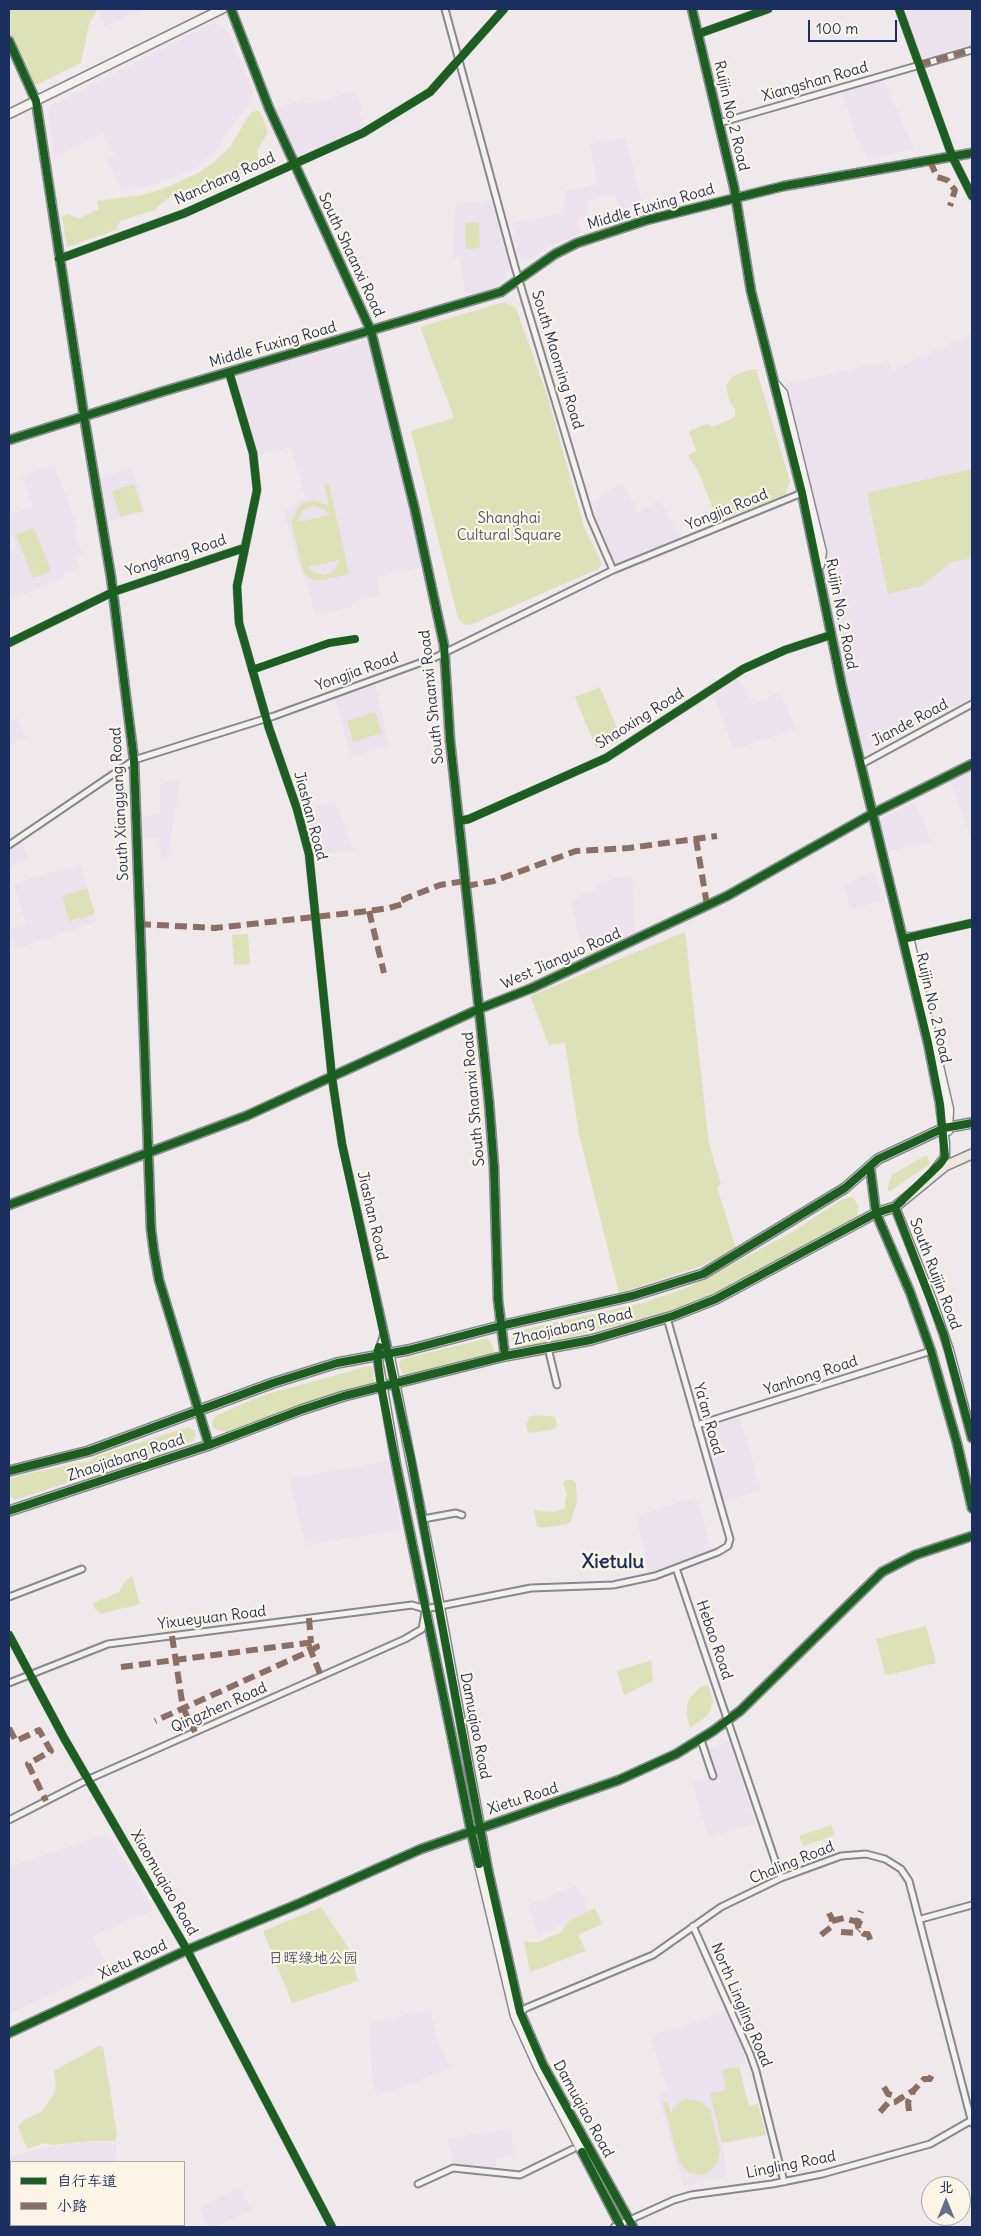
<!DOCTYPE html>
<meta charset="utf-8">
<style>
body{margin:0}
#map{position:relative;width:981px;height:2236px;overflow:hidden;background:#efe9eb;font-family:Delius,"LXGW WenKai TC",sans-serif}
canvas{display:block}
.frame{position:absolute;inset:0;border:10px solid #1b2f5e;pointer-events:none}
.legend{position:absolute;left:10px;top:2161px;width:175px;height:65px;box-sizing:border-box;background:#fcf5e5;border:1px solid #a2a6af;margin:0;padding:6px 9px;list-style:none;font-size:15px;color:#1b2f5e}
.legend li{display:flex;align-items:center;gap:10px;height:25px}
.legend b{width:25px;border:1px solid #a2a6af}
.north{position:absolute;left:921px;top:2176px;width:50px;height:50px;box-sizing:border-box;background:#fcf5e5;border:1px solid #a2a6af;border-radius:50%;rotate:0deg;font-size:14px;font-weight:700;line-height:20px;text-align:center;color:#1b2f5e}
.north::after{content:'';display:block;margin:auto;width:18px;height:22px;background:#65708f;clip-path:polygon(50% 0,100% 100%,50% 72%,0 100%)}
.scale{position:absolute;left:808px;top:20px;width:89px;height:22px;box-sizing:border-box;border:2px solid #1b2f5e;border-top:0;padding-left:6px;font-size:15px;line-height:18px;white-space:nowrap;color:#1b2f5e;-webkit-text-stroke:4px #fcf5e5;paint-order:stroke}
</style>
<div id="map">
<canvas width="981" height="2236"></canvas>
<div class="frame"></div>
<ul class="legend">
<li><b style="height:6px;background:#1b5e20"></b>自行车道</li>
<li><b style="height:6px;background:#8d6e63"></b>小路</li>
</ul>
<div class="north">北</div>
<div class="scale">100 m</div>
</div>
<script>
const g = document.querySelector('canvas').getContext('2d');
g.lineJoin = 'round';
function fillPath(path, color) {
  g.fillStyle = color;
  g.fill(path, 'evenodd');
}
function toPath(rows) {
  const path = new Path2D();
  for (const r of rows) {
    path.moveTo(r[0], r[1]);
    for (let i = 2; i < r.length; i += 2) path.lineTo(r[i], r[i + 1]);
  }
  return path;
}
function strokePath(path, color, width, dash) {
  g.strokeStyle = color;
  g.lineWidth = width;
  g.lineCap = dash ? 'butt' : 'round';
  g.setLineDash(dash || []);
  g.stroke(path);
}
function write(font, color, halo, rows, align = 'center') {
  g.font = font + ' Delius,"LXGW WenKai TC",sans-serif';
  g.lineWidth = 4.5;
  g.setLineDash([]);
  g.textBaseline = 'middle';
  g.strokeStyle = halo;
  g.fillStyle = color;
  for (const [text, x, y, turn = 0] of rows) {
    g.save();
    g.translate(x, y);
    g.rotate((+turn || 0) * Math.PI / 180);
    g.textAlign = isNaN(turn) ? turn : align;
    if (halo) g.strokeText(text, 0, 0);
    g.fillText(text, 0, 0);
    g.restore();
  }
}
fillPath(toPath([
 [98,9,146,9,105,26],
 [914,9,972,9,972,45,919,59,904,12],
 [213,23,220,24,229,33,253,92,250,101,213,154,194,169,156,184,122,191,107,161,115,156,103,133,55,157,48,115,51,105],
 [883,78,914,149,868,159,860,141,856,137,842,90],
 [356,91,363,110,359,112,364,124,358,132,298,158,275,109,304,99,306,104],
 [626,137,645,214,622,220,615,194,587,201,590,215,577,218,581,233,553,245,529,260,521,258,518,253,512,223,563,213,566,191,597,184,590,144],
 [491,199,510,268,504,279,495,287,466,296,460,257,452,258,456,201,480,202],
 [972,333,972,698,865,753,847,690,785,384,889,360,891,371],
 [369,339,424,567,377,577,380,596,352,602,352,607,316,615,295,552,284,511,305,498,291,447,257,455,233,376],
 [54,464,78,529,74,531,82,554,75,556,80,568,62,575,63,579,9,600,9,553,17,549,9,530,9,515,33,506,21,475],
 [132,467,145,511,105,523,98,478],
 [621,482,639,512,660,500,681,538,615,564,592,504],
 [738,678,752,705,780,692,796,729,734,749,713,696],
 [375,683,389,746,351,758,335,698],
 [17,718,26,738,9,746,9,722],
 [972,770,972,841,950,781],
 [180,779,168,858,161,859,159,838,140,839,140,817,160,814,160,784],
 [334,800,354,850,316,855,302,812],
 [914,802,925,824,930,842,888,852,880,819],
 [23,842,29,860,9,867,9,851],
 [81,863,97,921,15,949,9,929,26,924,14,884],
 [874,869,883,900,851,909,844,886],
 [632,875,635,936,585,960,570,900,595,890,595,883],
 [739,1415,761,1490,723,1501,703,1427],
 [389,1461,401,1530,306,1545,290,1485,292,1479,296,1477],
 [696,1497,712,1550,649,1573,636,1516],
 [729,1741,755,1824,709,1838,692,1782,713,1776,706,1750],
 [108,1833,154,1910,93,1936,107,1968,9,2014,9,1862,13,1866],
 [577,1885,590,1910,539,1936,527,1905],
 [430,2009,438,2041,451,2068,377,2097,372,2079,369,2023],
 [726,2010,743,2049,746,2064,739,2067,749,2106,758,2104,766,2135,723,2143,727,2176,684,2187,657,2092,667,2089,650,2035,704,2019],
 [511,2128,513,2155,496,2159,496,2168,453,2164,448,2139],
 [91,2142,117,2144,116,2162,11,2162,11,2179,9,2173,9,2157,45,2147],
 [239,2187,252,2210,215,2227,208,2227,199,2208]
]), '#ece2ed');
fillPath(toPath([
 [9,9,98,9,89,24,81,63,36,85,30,81,9,37],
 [258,110,261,114,268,132,257,152,260,164,230,173,230,176,175,193,154,210,120,221,116,230,67,247,62,217,68,214,78,219,99,209,97,201,142,195,163,189,200,172,214,162,230,147,247,118,252,112],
 [479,222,480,248,466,249,465,223],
 [504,302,516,308,548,398,584,527,602,564,598,569,470,625,464,624,458,618,411,431,454,418,420,327],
 [756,369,790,481,785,495,718,521,699,473,688,455,696,451,689,431,707,424,713,427,735,417,735,409,730,403,726,386,731,378,739,373],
 [972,469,972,558,951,562,922,586,888,594,867,493],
 [134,484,143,511,120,517,112,491],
 [329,484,349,574,317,581,309,578,303,572,291,522,298,507,305,503,314,500,329,506,324,485],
 [314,506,325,510,330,515,298,522,302,511],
 [340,560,336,568,330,573,324,575,312,572,308,567],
 [34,528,51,571,33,578,16,535],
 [600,687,622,740,597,750,575,697],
 [375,712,382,733,353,742,347,721],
 [87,888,95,914,69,921,62,896],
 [685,932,709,1144,721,1184,717,1187,736,1248,699,1267,619,1293,579,1134,565,1043,549,1045,530,996],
 [248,934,250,964,234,965,232,935],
 [924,1156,928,1157,930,1164,890,1191,887,1189,892,1175],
 [852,1197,859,1206,857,1216,799,1250,786,1256,777,1265,708,1299,642,1319,520,1349,514,1346,512,1338,518,1331,646,1302,691,1286,789,1234,841,1200],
 [485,1339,490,1340,494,1350,490,1355,406,1375,402,1373,399,1363,402,1359],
 [369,1366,374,1369,374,1383,308,1402,226,1432,213,1428,212,1422,215,1416,264,1395],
 [535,1415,555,1417,557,1425,555,1429,531,1433,527,1431,526,1426,529,1417],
 [188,1427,194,1430,196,1435,194,1441,15,1500,10,1495,9,1480,21,1475,90,1461,97,1456],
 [572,1479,576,1483,577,1502,571,1521,568,1524,541,1528,537,1526,534,1512,535,1510,552,1512,565,1509,565,1498,567,1495,563,1484,564,1481],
 [132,1576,140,1604,101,1614,95,1609,93,1603,119,1592,126,1580],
 [926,1626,936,1663,889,1675,885,1673,876,1639],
 [651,1660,653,1681,624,1695,617,1671],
 [708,1685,713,1701,708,1715,690,1728,687,1716,687,1705,690,1698,700,1687],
 [831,1825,835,1835,803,1846,799,1836],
 [321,1907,348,1947,358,1981,292,2003,263,1931],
 [595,1908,602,1924,578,1935,586,1951,530,1972,524,1942,538,1942,560,1933,569,1921],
 [99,2046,103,2047,117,2134,115,2141,93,2141,52,2145,44,2143,27,2149,18,2126,24,2120,41,2112,51,2099,56,2088,54,2071],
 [739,2067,749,2106,758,2104,766,2135,722,2143,710,2093,726,2090,722,2070],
 [686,2099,700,2101,710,2110,720,2151,717,2164,708,2173,701,2175,688,2172,679,2162,663,2102,667,2101,671,2113,679,2102]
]), '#dce1b8');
const street = toPath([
 [445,9,515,267,590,517,613,570],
 [899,9,952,156,972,196],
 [698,34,768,9],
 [719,123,972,50],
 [59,259,185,213,363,133,430,92,504,9],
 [229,372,253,453,257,490,237,586,239,623,269,728,297,809,309,854,332,1078,342,1144,389,1352],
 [9,643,113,592,244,548],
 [860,765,972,704],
 [459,821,469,819,606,758,743,669,785,650,831,635],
 [9,845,134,760,274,716,436,657,613,570,802,493],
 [909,937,972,923],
 [548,1348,557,1385],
 [377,1354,384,1334],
 [697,1425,931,1351],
 [423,1519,456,1513,462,1515],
 [676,1568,781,1878],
 [9,1597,82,1569],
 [9,1635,64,1738,187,1950,332,2227],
 [9,1683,108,1644,412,1605,425,1609,531,1588,613,1585,655,1576,718,1552,728,1546,730,1539,667,1318],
 [701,1740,713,1776],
 [9,1820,89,1779,405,1639,422,1629,425,1612],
 [921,1919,972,1905],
 [693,1926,750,2054,756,2071,784,2182],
 [518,2014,526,2008,653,1955,721,1907,781,1878,841,1856,866,1854,885,1859,901,1869,909,1881,972,2123],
 [418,2184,453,2168,520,2175,573,2149],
 [9,2189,11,2195],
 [23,2225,25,2227],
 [614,2227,674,2200,691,2195,772,2184,822,2174,930,2144,972,2120]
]);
const secondary = toPath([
 [231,9,269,108,371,331,415,510,444,645,450,740,489,1102,494,1167,498,1300,505,1356],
 [692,9,734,187,751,291,802,493,842,687,928,1043,940,1104,945,1143,945,1157,934,1171],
 [9,41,36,101,84,416,111,577,134,760,151,1229,154,1252,159,1280,209,1445],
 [9,114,222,9],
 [775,384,783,393,822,552,820,565],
 [9,440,161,392,501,292,555,254,577,243,647,220,784,186,972,153],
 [903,939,909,937,949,1109,948,1131],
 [870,1167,876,1213,910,1292,931,1351,957,1443,972,1508],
 [898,1204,895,1207,931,1297,949,1350,972,1438],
 [9,1205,246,1116,479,1009,532,988,727,896,872,814,972,764],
 [389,1352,440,1607,488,1870,520,2012,543,2065,633,2227],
 [377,1354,396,1464,471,1831,515,2016,538,2067,621,2227],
 [9,2033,187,1950,298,1904,421,1849,619,1780,676,1754,713,1731,740,1711,882,1572,915,1555,972,1536]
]);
const primary = toPath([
 [9,1471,89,1451,273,1383,337,1363,408,1350,500,1326,632,1296,703,1274,845,1188,878,1159,944,1128,972,1123],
 [9,1511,209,1445,301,1410,344,1396,505,1356,591,1340,673,1316,716,1299,876,1213,895,1207,945,1166,972,1154]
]);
strokePath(street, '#868891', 9);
strokePath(secondary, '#868891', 11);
strokePath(primary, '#868891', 12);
strokePath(street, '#f4f1ec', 5);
strokePath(secondary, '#f4f1ec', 8);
strokePath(primary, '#ede7df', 9);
strokePath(toPath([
 [919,65,972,50],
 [930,161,937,177,947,180,955,190,950,206],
 [696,839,707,905],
 [466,886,494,881,576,851,629,848,717,836],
 [369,911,384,973],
 [139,924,215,928,369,911,389,908,406,903,404,899,440,885,465,881],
 [309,1618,311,1643],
 [172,1636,183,1708,195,1732],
 [309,1646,321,1676],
 [121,1667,315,1642,317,1647,310,1651,155,1721],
 [9,1728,16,1741,39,1730,51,1751,28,1764,46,1801],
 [832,1921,844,1918,857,1922,861,1911],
 [862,1924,857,1922,859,1930,864,1934,868,1934,872,1944],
 [841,1932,856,1933,859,1930],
 [821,1935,831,1927,832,1919,829,1913],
 [884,2087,888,2094,896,2096,899,2099],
 [909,2111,908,2102,914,2090],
 [880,2112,888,2103,895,2102,914,2090,924,2079,930,2079,933,2072]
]), '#8d6e63', 6, [12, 6]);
strokePath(toPath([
 [231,9,269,108,371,331,415,510,444,645,450,740,489,1102,494,1167,498,1300,505,1356],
 [692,9,734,187,751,291,802,493,842,687,928,1043,940,1104,945,1157,940,1164,895,1207],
 [899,9,952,156,972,196],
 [698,34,768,9],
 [9,41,36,101,84,416,111,577,134,760,151,1229,154,1252,159,1280,209,1445],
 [59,259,185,213,363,133,430,92,504,9],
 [229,372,253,453,257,490,237,586,239,623,269,728,297,809,309,854,332,1078,342,1144,411,1459,488,1870,520,2012,543,2065,633,2227],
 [9,440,161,392,501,292,555,254,577,243,647,220,784,186,972,153],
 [9,643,113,592,244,548],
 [252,670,329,643,355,639],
 [459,821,469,819,606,758,743,669,785,650,831,635],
 [903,939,972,923],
 [870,1167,876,1213,910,1292,931,1351,957,1443,972,1508],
 [9,1205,246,1116,479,1009,532,988,727,896,872,814,972,764],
 [895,1207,944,1335,972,1438],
 [379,1347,377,1354,381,1386,396,1464,471,1831,479,1864],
 [9,1471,89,1451,273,1383,337,1363,408,1350,500,1326,632,1296,703,1274,845,1188,878,1159,944,1128,972,1123],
 [9,1511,209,1445,301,1410,344,1396,505,1356,591,1340,673,1316,716,1299,876,1213,895,1207,902,1201],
 [9,1635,64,1738,187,1950,332,2227],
 [9,2033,187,1950,298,1904,421,1849,619,1780,676,1754,713,1731,740,1711,882,1572,915,1555,972,1536],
 [582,2152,621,2227]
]), '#1b5e20', 8);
write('15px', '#1b2f5e', '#fcf5e5', [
 ["Xiangshan Road",815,82,-16],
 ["Ruijin No. 2 Road",731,116,77],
 ["Nanchang Road",225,179,-24],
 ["Middle Fuxing Road",651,207,-16],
 ["South Shaanxi Road",351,255,65],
 ["Middle Fuxing Road",273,345,-16],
 ["South Maoming Road",557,360,73],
 ["Yongjia Road",727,510,-22],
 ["Yongkang Road",176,556,-18],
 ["Ruijin No. 2 Road",841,614,79],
 ["Yongjia Road",357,672,-20],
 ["South Shaanxi Road",432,697,-96],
 ["Shaoxing Road",640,719,-32],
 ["Jiande Road",910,723,-28],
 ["South Xiangyang Road",120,804,-93],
 ["Jiashan Road",310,816,75],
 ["West Jianguo Road",561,959,-24],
 ["Ruijin No. 2 Road",933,1008,77],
 ["South Shaanxi Road",474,1099,-95],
 ["Jiashan Road",372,1216,77],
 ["South Ruijin Road",935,1274,69],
 ["Zhaojiabang Road",573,1327,-13],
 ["Yanhong Road",811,1376,-18],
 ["Ya'an Road",708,1419,74],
 ["Zhaojiabang Road",126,1458,-18],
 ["Yixueyuan Road",212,1618,-7],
 ["Hebao Road",714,1640,71],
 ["Qingzhen Road",219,1708,-24],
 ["Damuqiao Road",475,1726,79],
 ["Xietu Road",523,1799,-18],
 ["Chaling Road",792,1863,-22],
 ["Xiaomuqiao Road",164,1883,60],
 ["Xietu Road",133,1960,-25],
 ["North Lingling Road",741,2005,67],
 ["Damuqiao Road",583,2109,61],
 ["Lingling Road",791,2165,-11]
]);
write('15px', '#485a6a', '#fcf5e5', [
 ["Shanghai",509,519],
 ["Cultural Square",509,536],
 ["日晖绿地公园",313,1959]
]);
write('bold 20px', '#1b2f5e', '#fcf5e5', [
 ["Xietulu",613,1562]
]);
</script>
